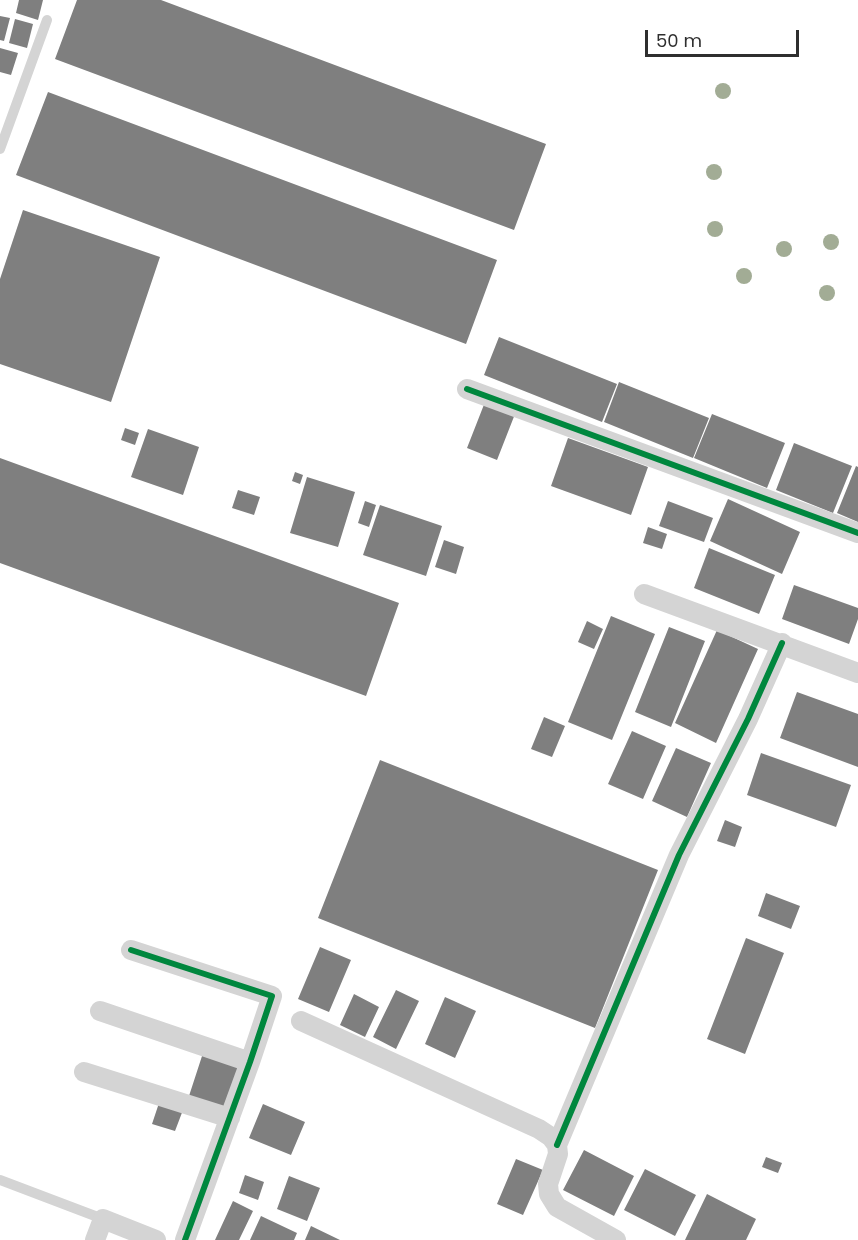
<!DOCTYPE html>
<style>
body{margin:0}
#map{position:relative;width:858px;height:1240px;overflow:hidden;background:#fff;font-family:Poppins,sans-serif}
canvas{display:block}
.scale{position:absolute;left:645px;top:30px;width:154px;height:27px;box-sizing:border-box;border:3px solid #2f2f2f;border-top:0;padding-left:8px;font-size:18px;line-height:21px;white-space:nowrap;color:#2f2f2f;-webkit-text-stroke:4px #fff;paint-order:stroke}
</style>
<div id="map">
<canvas width="858" height="1240"></canvas>
<div class="scale">50 m</div>
</div>
<script>
const g = document.querySelector('canvas').getContext('2d');
g.lineJoin = 'round';
function fillPath(path, color) {
  g.fillStyle = color;
  g.fill(path, 'evenodd');
}
function toPath(rows) {
  const path = new Path2D();
  for (const r of rows) {
    path.moveTo(r[0], r[1]);
    for (let i = 2; i < r.length; i += 2) path.lineTo(r[i], r[i + 1]);
  }
  return path;
}
function strokePath(path, color, width, dash) {
  g.strokeStyle = color;
  g.lineWidth = width;
  g.lineCap = dash ? 'butt' : 'round';
  g.setLineDash(dash || []);
  g.stroke(path);
}
fillPath(toPath([
 [19,0,43,0,38,20,16,13],
 [77,0,161,0,546,144,514,230,55,59],
 [0,16,10,18,4,41,0,40],
 [15,19,33,24,27,48,9,43],
 [0,48,18,53,11,75,0,72],
 [48,92,497,260,466,344,16,175],
 [23,210,160,257,111,402,0,364,0,279],
 [499,337,617,384,602,422,484,375],
 [619,382,709,418,693,458,604,422],
 [485,402,515,414,497,460,467,448],
 [712,414,785,443,767,488,694,458],
 [125,428,139,433,135,445,121,440],
 [148,429,199,447,183,495,131,477],
 [568,438,648,467,631,515,551,486],
 [794,443,852,466,833,513,776,490],
 [0,458,399,603,366,696,0,563],
 [856,466,858,467,858,522,837,513],
 [295,472,303,475,300,484,292,481],
 [307,477,355,492,338,547,290,533],
 [238,490,260,497,254,515,232,508],
 [728,499,800,532,782,574,710,541],
 [365,501,376,505,369,527,358,523],
 [668,501,713,518,704,542,659,526],
 [380,505,442,526,426,576,363,555],
 [648,527,667,534,662,549,643,543],
 [444,540,464,547,456,574,435,567],
 [709,548,775,575,759,614,694,588],
 [794,585,858,608,858,619,849,644,782,619],
 [611,616,655,634,612,740,568,722],
 [587,621,603,629,594,649,578,642],
 [669,627,705,641,671,727,635,712],
 [717,630,758,649,716,743,675,723],
 [797,692,858,714,858,767,780,738],
 [544,717,565,726,552,757,531,749],
 [632,731,666,746,643,799,608,784],
 [676,748,711,763,687,817,652,801],
 [761,753,851,785,836,827,747,795],
 [380,760,658,870,595,1028,318,918],
 [725,820,742,827,735,847,717,841],
 [766,893,800,906,791,929,758,916],
 [746,938,784,953,745,1054,707,1039],
 [320,947,351,960,329,1012,298,999],
 [396,990,419,1001,396,1049,373,1037],
 [354,994,379,1007,365,1037,340,1025],
 [445,997,476,1011,455,1058,425,1044],
 [203,1053,239,1065,225,1108,189,1096],
 [159,1103,183,1110,175,1131,152,1124],
 [263,1104,305,1122,291,1155,249,1138],
 [584,1150,634,1176,614,1216,563,1190],
 [766,1157,782,1163,778,1173,762,1167],
 [516,1159,543,1170,523,1215,497,1204],
 [645,1169,696,1195,675,1236,624,1210],
 [245,1175,264,1182,258,1200,239,1193],
 [289,1176,320,1188,307,1221,277,1209],
 [707,1194,756,1219,746,1240,685,1240],
 [233,1201,253,1211,239,1240,215,1240],
 [261,1216,297,1233,294,1240,250,1240],
 [311,1226,340,1240,305,1240]
]), '#7f7f7f');
strokePath(toPath([
 [0,149,47,20],
 [0,1180,103,1219]
]), '#d4d4d4', 10);
strokePath(toPath([
 [467,389,858,533],
 [644,594,858,673],
 [131,950,272,996,250,1062,185,1240],
 [100,1011,250,1062],
 [301,1021,539,1129,551,1137,557,1145,558,1154,548,1184,549,1194,557,1207,616,1240],
 [84,1072,230,1118],
 [557,1145,679,855,748,719,782,643],
 [95,1240,103,1219,156,1240]
]), '#d4d4d4', 20);
strokePath(toPath([
 [467,389,858,533],
 [131,950,272,996,250,1062,185,1240],
 [557,1145,679,855,748,719,782,643]
]), '#00873e', 6);
g.fillStyle = '#a2ac95';
for (const [x, y] of [
 [723,91],
 [714,172],
 [715,229],
 [831,242],
 [784,249],
 [744,276],
 [827,293]
]) {
  g.beginPath();
  g.arc(x, y, 8, 0, 2 * Math.PI);
  g.fill();
}
</script>
